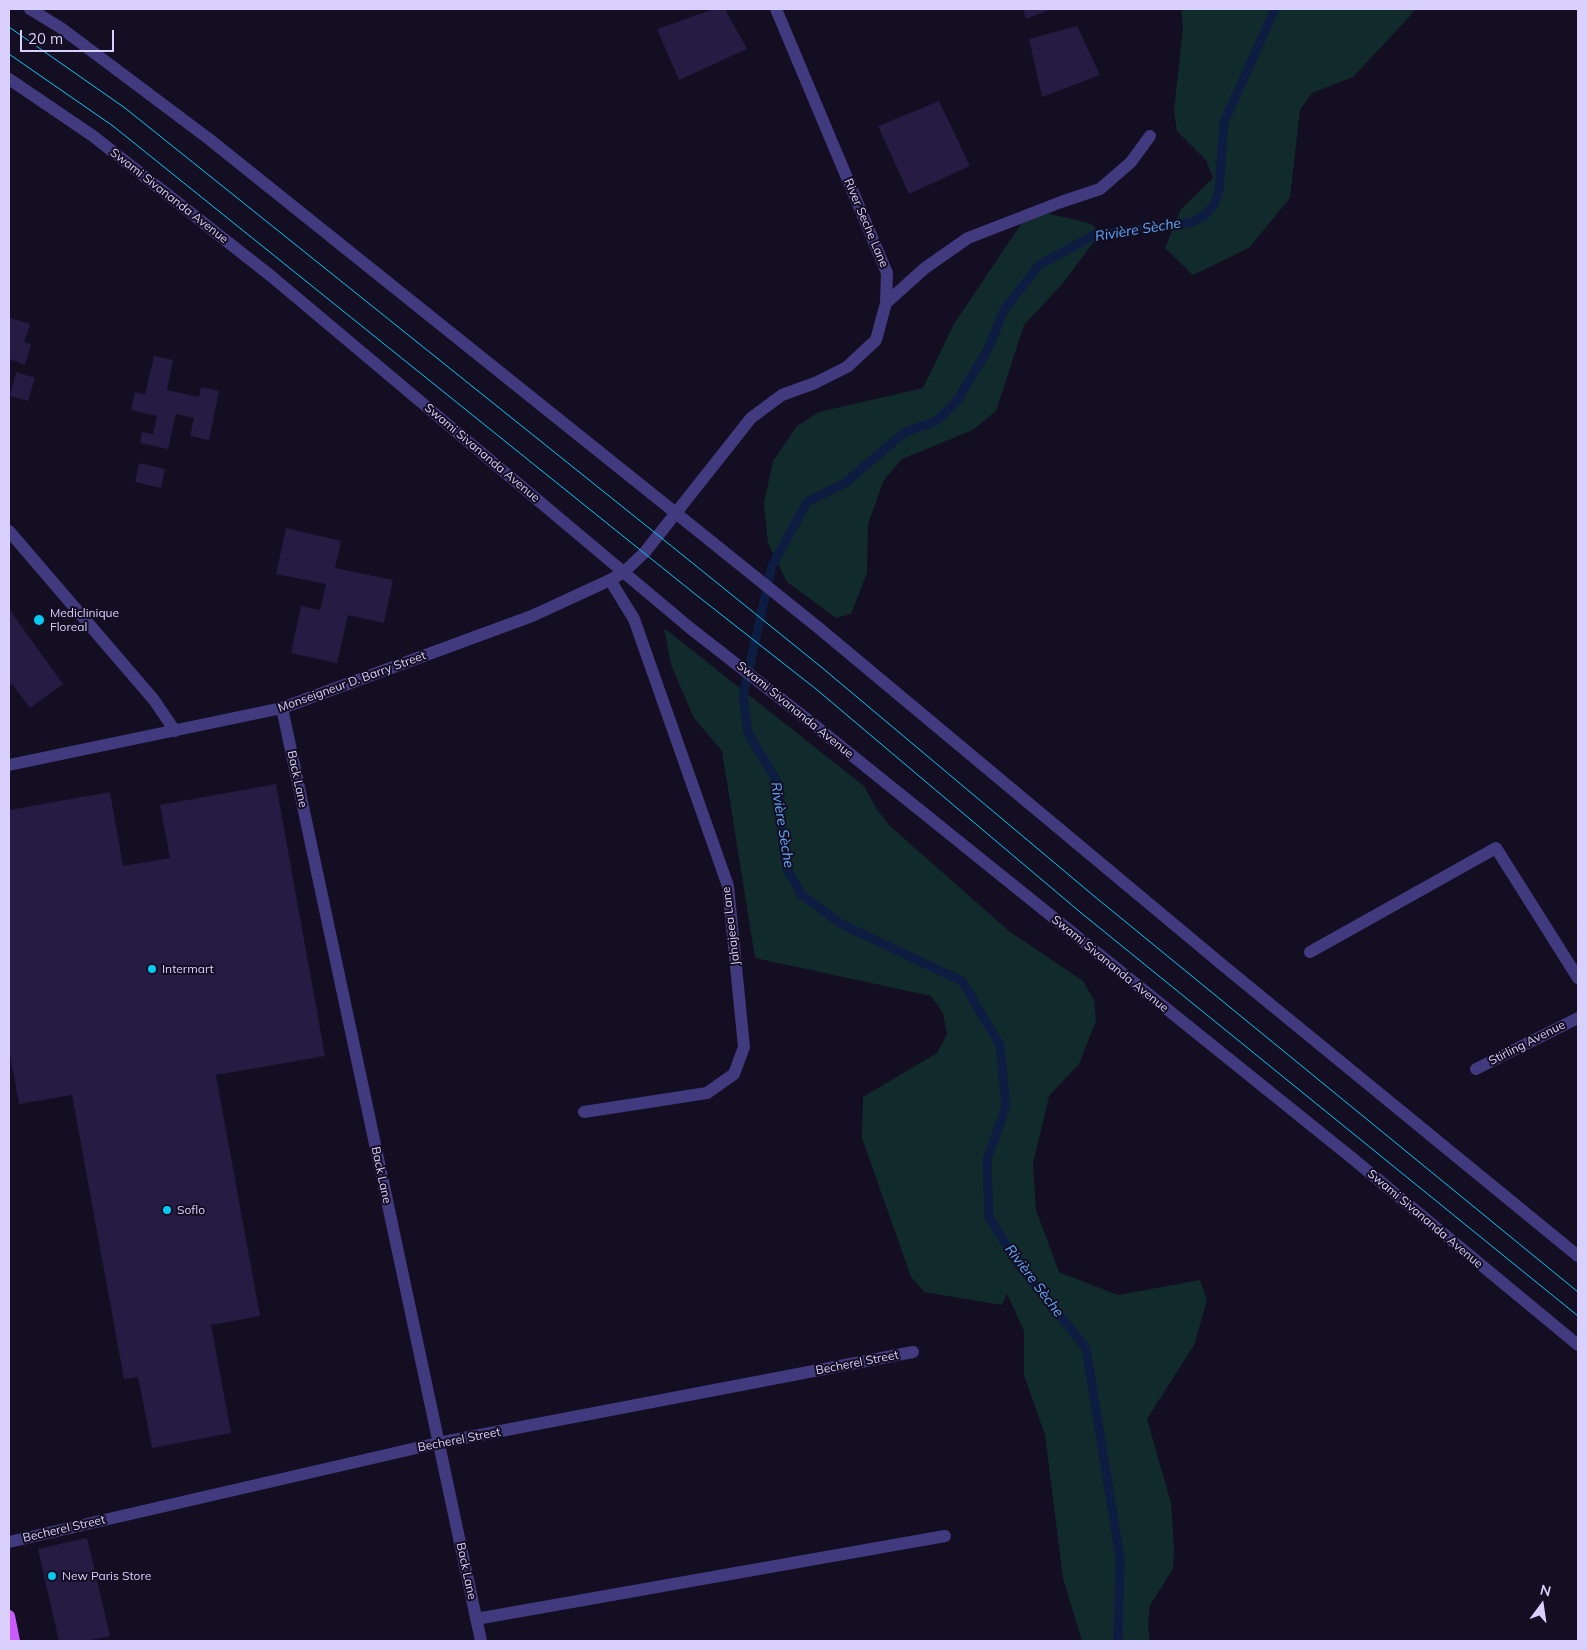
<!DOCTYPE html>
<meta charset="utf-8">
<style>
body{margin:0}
#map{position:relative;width:1587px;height:1650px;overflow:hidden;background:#130e22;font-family:Mulish,sans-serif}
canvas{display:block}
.frame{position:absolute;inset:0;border:10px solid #d9d0fe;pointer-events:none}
.north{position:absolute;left:1517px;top:1580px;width:50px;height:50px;-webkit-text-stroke:4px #130e22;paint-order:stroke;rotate:14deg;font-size:14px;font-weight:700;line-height:20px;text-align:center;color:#d9d0fe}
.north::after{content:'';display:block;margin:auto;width:18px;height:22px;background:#d9d0fe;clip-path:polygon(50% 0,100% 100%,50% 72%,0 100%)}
.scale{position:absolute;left:20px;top:30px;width:94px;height:22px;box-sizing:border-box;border:2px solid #d9d0fe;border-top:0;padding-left:6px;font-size:15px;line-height:18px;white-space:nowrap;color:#d9d0fe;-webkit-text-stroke:4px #130e22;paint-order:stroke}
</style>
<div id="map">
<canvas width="1587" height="1650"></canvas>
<div class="frame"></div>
<div class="north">N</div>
<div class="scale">20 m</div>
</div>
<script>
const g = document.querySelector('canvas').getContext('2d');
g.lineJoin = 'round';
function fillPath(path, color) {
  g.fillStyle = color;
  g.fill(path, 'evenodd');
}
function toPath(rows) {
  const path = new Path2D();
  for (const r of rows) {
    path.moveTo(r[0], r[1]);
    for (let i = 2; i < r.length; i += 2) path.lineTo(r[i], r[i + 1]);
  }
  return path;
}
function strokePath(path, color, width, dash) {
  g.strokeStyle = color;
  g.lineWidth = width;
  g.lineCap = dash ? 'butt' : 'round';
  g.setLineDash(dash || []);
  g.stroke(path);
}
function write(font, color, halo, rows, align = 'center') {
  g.font = font + ' Mulish,sans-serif';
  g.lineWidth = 4;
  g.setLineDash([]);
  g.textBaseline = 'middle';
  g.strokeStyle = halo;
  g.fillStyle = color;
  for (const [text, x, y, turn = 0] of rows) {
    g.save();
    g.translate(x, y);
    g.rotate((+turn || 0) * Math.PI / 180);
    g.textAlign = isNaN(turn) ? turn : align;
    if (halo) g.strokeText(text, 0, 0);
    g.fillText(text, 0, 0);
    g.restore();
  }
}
fillPath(toPath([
 [1181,9,1415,9,1411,15,1353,77,1312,93,1300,110,1290,198,1249,248,1193,275,1165,248,1181,209,1213,178,1206,160,1177,131,1174,110,1183,28],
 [1046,213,1089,223,1101,232,1064,282,1024,325,996,411,973,430,902,459,884,480,868,524,867,573,851,614,836,618,787,582,768,543,764,503,773,461,797,426,819,412,923,388,954,324,1021,224],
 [664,628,864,786,877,810,890,826,1009,931,1083,981,1094,1000,1096,1021,1079,1064,1049,1096,1033,1164,1036,1210,1059,1272,1118,1295,1200,1280,1207,1301,1194,1345,1147,1419,1171,1503,1174,1547,1173,1569,1150,1605,1148,1627,1150,1641,1082,1641,1063,1578,1045,1435,1024,1375,1024,1331,1007,1294,1002,1305,924,1292,911,1277,862,1138,863,1097,937,1053,947,1034,943,1013,931,996,755,958,722,751,694,718,671,665]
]), '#112a2b');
strokePath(toPath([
 [1118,1641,1120,1558,1086,1348,1018,1264,989,1217,987,1160,1006,1106,1000,1045,962,981,841,924,802,895,787,869,784,852,778,783,748,733,743,695,772,566,807,502,845,483,905,432,936,421,947,411,958,399,988,349,1004,310,1039,265,1096,234,1162,227,1193,222,1205,215,1214,205,1219,191,1224,122,1275,9]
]), '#0d1d42', 9);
fillPath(toPath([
 [714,9,725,9,747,49,679,80,657,29],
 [1023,9,1052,9,1026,19],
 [1077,26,1100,75,1042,97,1029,39],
 [939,101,970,166,909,194,878,126],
 [10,318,30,324,24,342,31,344,25,365,9,359,9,323],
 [154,356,173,360,167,390,199,397,201,387,219,391,209,440,190,436,194,418,176,414,168,449,140,443,142,432,153,434,157,416,131,410,135,392,145,395],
 [16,372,35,378,28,401,10,396],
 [139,463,165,469,161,488,135,482],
 [286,528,341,541,335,568,393,580,384,623,348,615,337,663,291,653,301,606,320,610,326,584,276,574],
 [9,609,63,684,30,708,12,684,9,686],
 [276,784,325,1056,216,1075,260,1316,211,1325,231,1433,152,1448,138,1377,124,1379,72,1095,19,1104,9,1050,9,810,110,792,123,866,170,858,160,805],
 [87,1538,110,1636,86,1641,59,1641,38,1549]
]), '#261b42');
strokePath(toPath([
 [30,9,61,28,209,139,677,514,820,629,1225,967,1578,1256],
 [9,79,93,136,271,276,690,628,808,720,1352,1158,1578,1345],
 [886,303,925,268,968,238,1061,202,1100,189,1131,162,1150,136],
 [9,531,154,700,175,731],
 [282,708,481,1641],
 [9,765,282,708,532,616,610,580,624,572,645,552,751,418,782,395,815,383,847,367,876,340,886,303,887,273,776,9],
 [1310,952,1496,848,1578,978],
 [1476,1069,1578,1018],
 [584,1112,707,1093,734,1074,744,1047,728,886,634,619,610,580],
 [9,1542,438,1443,913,1352],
 [476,1619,945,1536]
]), '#423a7f', 12);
strokePath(toPath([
 [9,1616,14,1641]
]), '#cb5afb', 12);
strokePath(toPath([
 [9,27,125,108,659,536,820,666,1094,896,1578,1292],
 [9,54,113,126,695,594,816,689,1080,912,1578,1316]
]), '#06caf3', 1);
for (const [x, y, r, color] of [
 [39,620,6,"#06caf3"],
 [152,969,5,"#06caf3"],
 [167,1210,5,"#06caf3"],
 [52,1576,5,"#06caf3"]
]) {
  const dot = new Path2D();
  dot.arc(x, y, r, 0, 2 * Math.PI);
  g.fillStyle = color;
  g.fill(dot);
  strokePath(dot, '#130e22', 2);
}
write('12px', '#d9d0fe', '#130e22', [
 ["Swami Sivananda Avenue",169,196,38],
 ["River Seche Lane",866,223,67],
 ["Swami Sivananda Avenue",482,453,40],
 ["Monseigneur D. Barry Street",352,682,-20],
 ["Swami Sivananda Avenue",795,710,39],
 ["Back Lane",297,779,78],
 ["Jahajeea Lane",731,926,-97],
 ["Swami Sivananda Avenue",1110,964,39],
 ["Stirling Avenue",1527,1043,-27],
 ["Back Lane",381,1175,78],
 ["Swami Sivananda Avenue",1425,1219,40],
 ["Becherel Street",857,1363,-11],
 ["Becherel Street",459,1440,-11],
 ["Becherel Street",64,1529,-13],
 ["Back Lane",466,1571,78]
]);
write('12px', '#d9d0fe', '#130e22', [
 ["Mediclinique",50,613],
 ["Floreal",50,627],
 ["Intermart",162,969],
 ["Soflo",177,1210],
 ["New Paris Store",62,1576]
], 'left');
write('italic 14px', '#61a8fb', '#130e22', [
 ["Rivière Sèche",1138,230,-9],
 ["Rivière Sèche",782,825,81],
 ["Rivière Sèche",1034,1281,53]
]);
</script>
